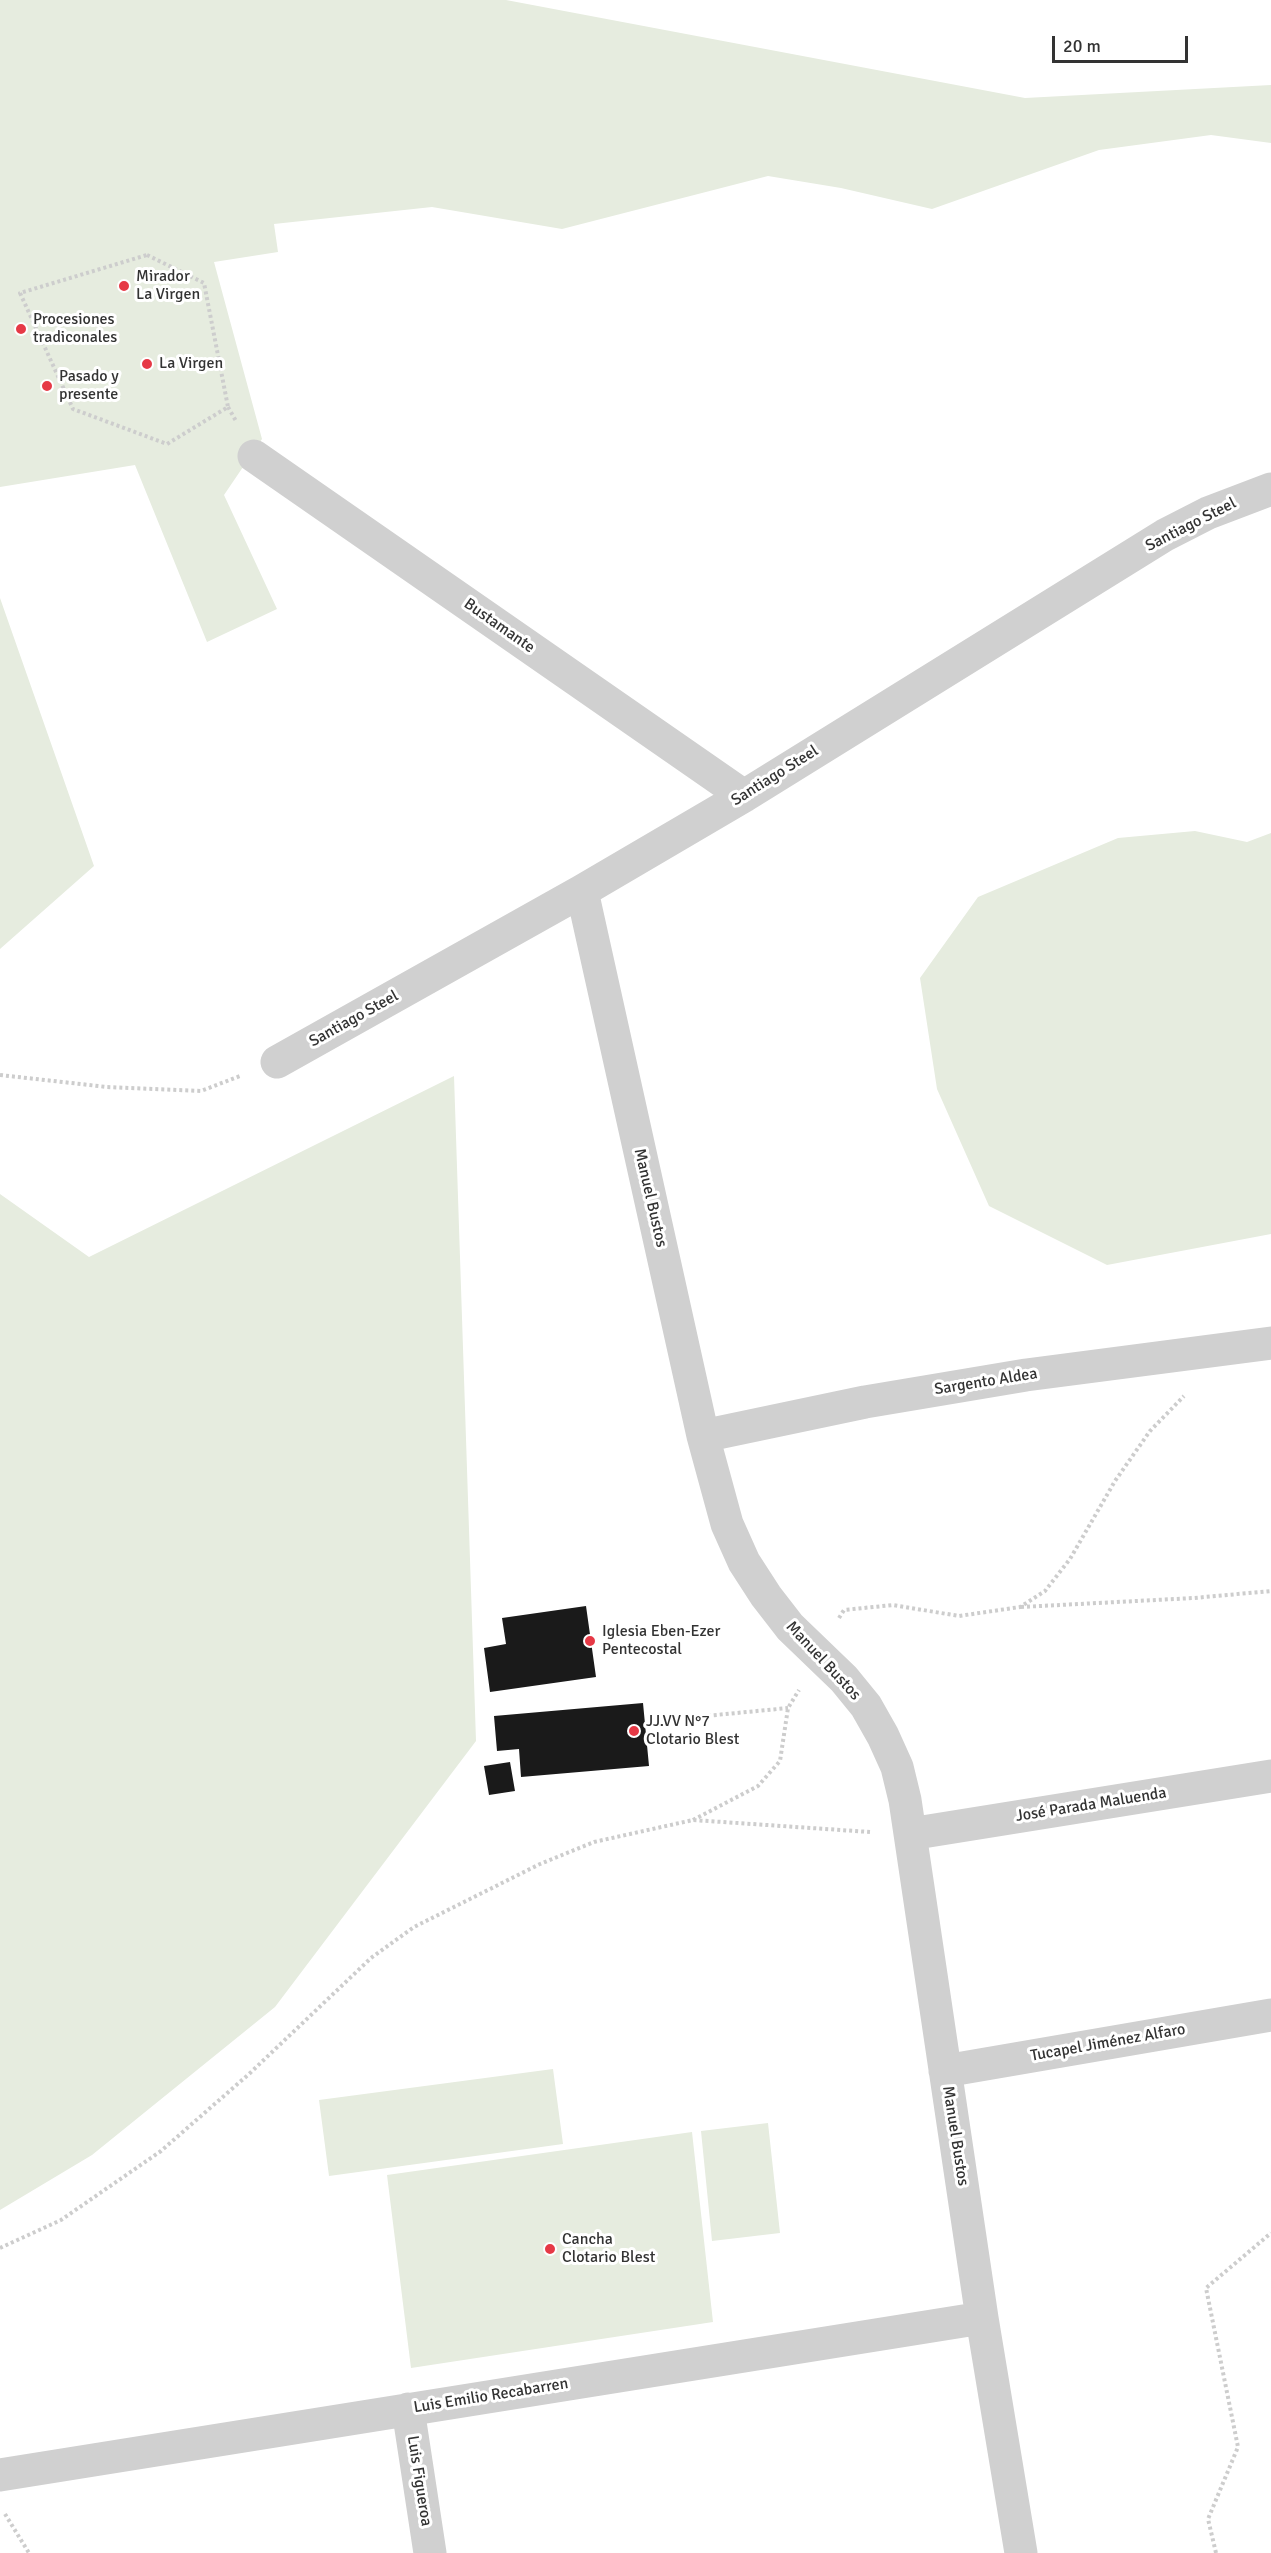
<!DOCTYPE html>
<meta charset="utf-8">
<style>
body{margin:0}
#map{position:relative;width:1271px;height:2553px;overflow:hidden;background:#fff;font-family:Signika,sans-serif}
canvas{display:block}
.scale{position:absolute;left:1052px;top:36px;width:136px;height:27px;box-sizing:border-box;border:3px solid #333;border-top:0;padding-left:8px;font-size:18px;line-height:21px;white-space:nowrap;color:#333;-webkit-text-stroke:4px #fff;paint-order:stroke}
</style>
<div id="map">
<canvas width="1271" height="2553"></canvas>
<div class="scale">20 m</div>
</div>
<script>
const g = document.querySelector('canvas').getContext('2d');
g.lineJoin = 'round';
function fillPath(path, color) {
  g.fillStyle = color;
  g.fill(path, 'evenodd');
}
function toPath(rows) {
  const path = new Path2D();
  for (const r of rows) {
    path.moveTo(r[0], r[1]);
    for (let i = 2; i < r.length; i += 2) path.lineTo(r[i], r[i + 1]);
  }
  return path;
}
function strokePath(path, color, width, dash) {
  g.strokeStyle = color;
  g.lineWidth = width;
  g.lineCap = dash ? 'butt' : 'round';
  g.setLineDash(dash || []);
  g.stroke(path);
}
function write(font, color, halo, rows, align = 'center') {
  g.font = font + ' Signika,sans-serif';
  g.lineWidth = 6;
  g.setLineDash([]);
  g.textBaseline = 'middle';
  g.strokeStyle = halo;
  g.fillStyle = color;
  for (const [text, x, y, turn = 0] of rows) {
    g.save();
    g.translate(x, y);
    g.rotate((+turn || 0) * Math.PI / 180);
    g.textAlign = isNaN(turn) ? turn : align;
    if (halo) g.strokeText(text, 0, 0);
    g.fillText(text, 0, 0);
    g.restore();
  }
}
fillPath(toPath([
 [0,0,506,0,1025,98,1271,85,1271,143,1211,135,1099,150,932,209,841,188,768,176,562,229,432,207,274,224,278,252,214,262,262,439,224,495,277,609,207,642,135,465,0,487],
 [0,598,94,866,0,949],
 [1195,831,1247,842,1271,833,1271,1234,1107,1265,989,1206,937,1089,920,978,978,897,1118,838],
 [454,1076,476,1741,275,2007,92,2155,0,2210,0,1194,89,1257],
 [553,2069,563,2144,329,2176,319,2100],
 [768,2123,780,2233,712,2241,701,2131],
 [692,2132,713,2322,411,2368,387,2175]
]), '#e6ecdf');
fillPath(toPath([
 [586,1606,596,1677,490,1692,484,1648,506,1644,502,1618],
 [643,1703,649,1766,521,1777,519,1749,497,1751,494,1716],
 [510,1762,515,1791,489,1795,484,1766]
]), '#1a1a1a');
strokePath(toPath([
 [147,255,204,283,228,407,167,444,73,409,20,293,147,255],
 [228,407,236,421],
 [0,1075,107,1087,201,1091,240,1076],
 [1021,1607,1194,1598,1271,1591],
 [839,1618,844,1610,893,1605,959,1616,1020,1607,1045,1591,1070,1559,1115,1481,1150,1431,1184,1396],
 [654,1721,788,1708],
 [693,1820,758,1786,780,1761,788,1708,799,1690],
 [0,2248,61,2220,161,2151,249,2074,371,1958,414,1927,540,1864,594,1842,693,1820,870,1832],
 [5,2514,29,2553],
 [1216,2553,1208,2519,1238,2447,1206,2288,1271,2233]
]), '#cdcdcd', 4, [3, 3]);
strokePath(toPath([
 [254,456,744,796],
 [582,891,703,1436,727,1524,744,1562,766,1596,790,1627,844,1679,866,1706,883,1736,897,1767,905,1800,982,2318,1021,2553],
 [277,1062,582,891,744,796,1165,535,1208,513,1271,489],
 [703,1436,865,1402,1026,1375,1271,1343],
 [910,1834,1271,1776],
 [945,2071,1271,2015],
 [408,2409,430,2553],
 [0,2475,982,2318]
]), '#d0d0d0', 33);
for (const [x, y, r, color] of [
 [124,286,6,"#e63946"],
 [21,329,6,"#e63946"],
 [147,364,6,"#e63946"],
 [47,386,6,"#e63946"],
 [590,1641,6,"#e63946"],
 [634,1731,6,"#e63946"],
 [550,2249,6,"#e63946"]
]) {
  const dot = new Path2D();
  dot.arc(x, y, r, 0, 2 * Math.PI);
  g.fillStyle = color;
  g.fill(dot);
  strokePath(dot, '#fff', 2);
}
write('16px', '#333', '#fff', [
 ["Mirador",136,277],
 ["La Virgen",136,295],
 ["Procesiones",33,320],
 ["tradiconales",33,338],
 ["La Virgen",159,364],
 ["Pasado y",59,377],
 ["presente",59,395],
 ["Iglesia Eben-Ezer",602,1632],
 ["Pentecostal",602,1650],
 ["JJ.VV N°7",646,1722],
 ["Clotario Blest",646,1740],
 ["Cancha",562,2240],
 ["Clotario Blest",562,2258]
], 'left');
write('16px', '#333', '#fff', [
 ["Santiago Steel",1191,525,-27],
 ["Bustamante",499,626,35],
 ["Santiago Steel",775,776,-32],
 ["Santiago Steel",354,1019,-29],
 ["Manuel Bustos",650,1198,77],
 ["Sargento Aldea",986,1382,-9],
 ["Manuel Bustos",823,1661,47],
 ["José Parada Maluenda",1091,1805,-9],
 ["Tucapel Jiménez Alfaro",1108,2043,-10],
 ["Manuel Bustos",955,2136,81],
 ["Luis Emilio Recabarren",491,2396,-9],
 ["Luis Figueroa",419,2481,81]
]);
</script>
